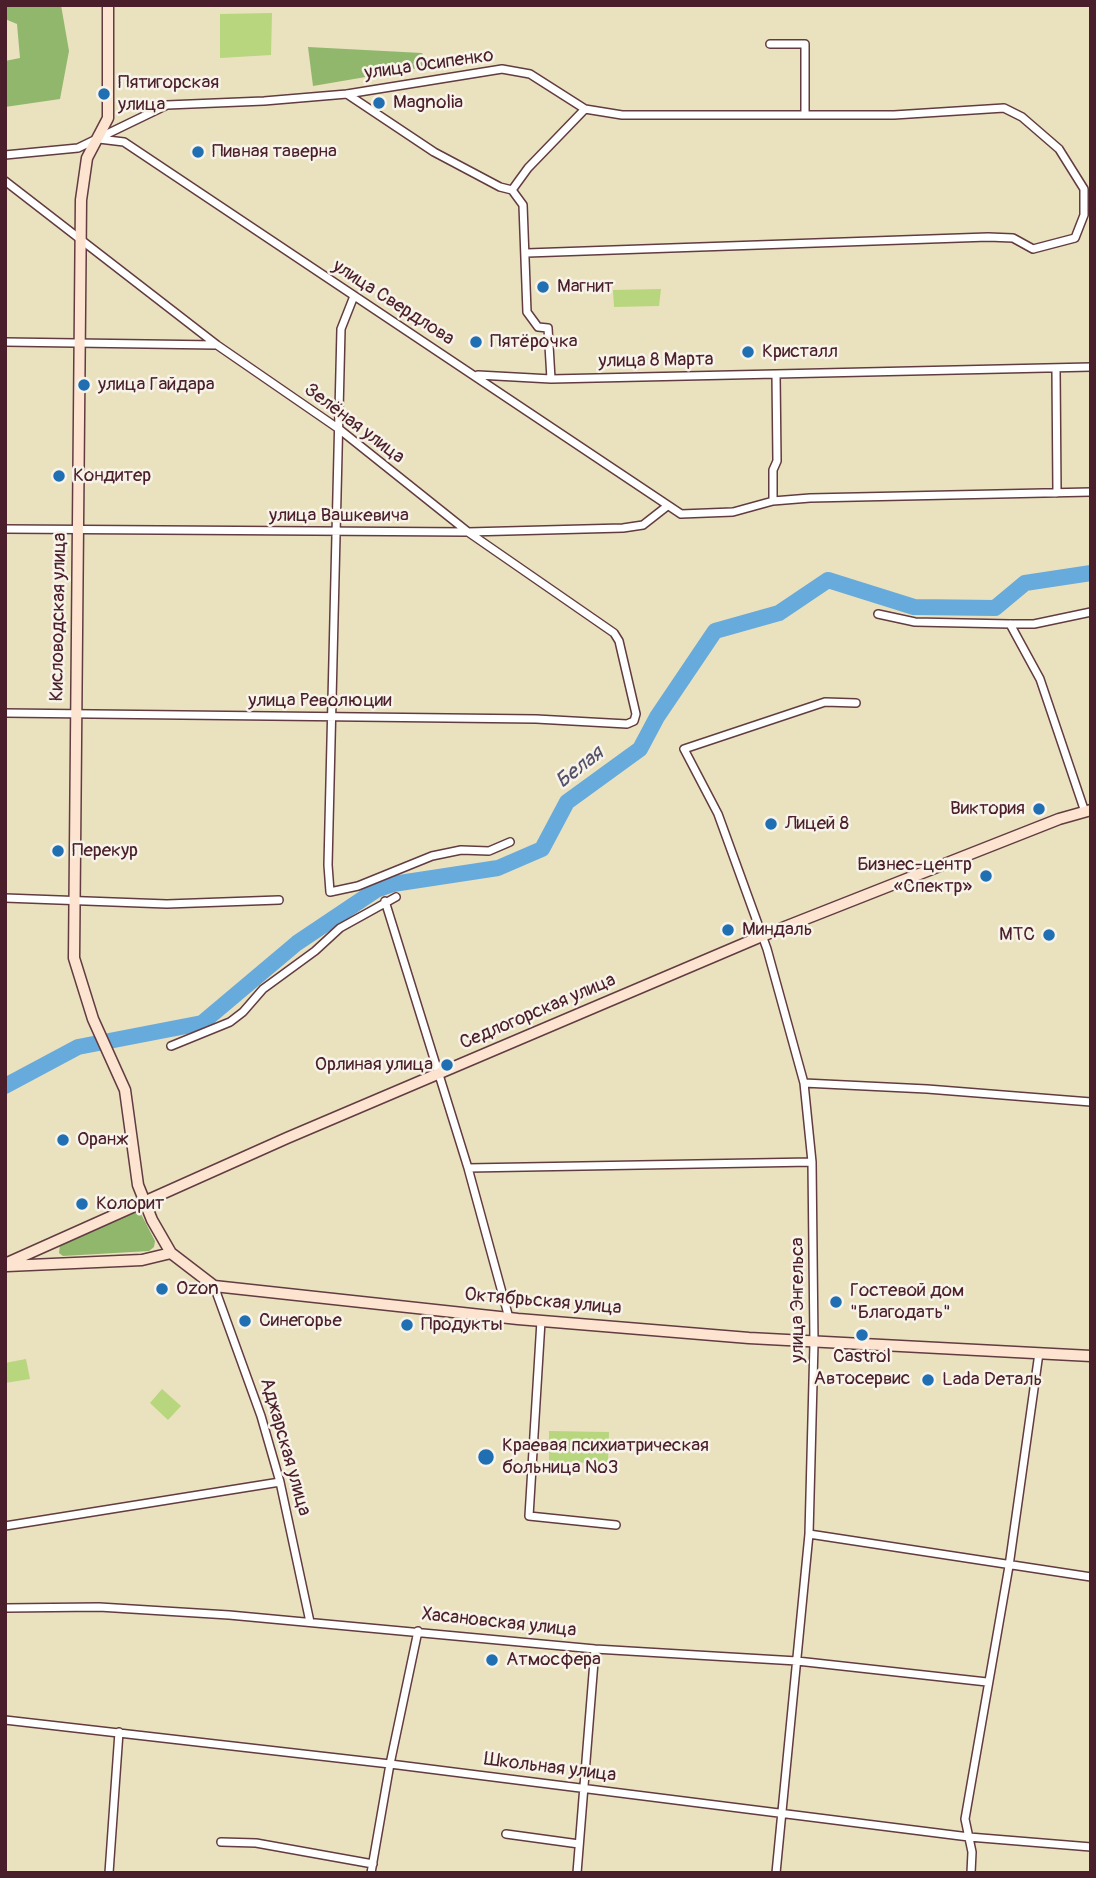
<!DOCTYPE html>
<meta charset="utf-8">
<style>
body{margin:0}
#map{position:relative;width:1096px;height:1878px;overflow:hidden;background:#eae1bf;font-family:Pangolin,sans-serif}
canvas{display:block}
.frame{position:absolute;inset:0;border:7px solid #4a1f2b;pointer-events:none}
</style>
<div id="map">
<canvas width="1096" height="1878"></canvas>
<div class="frame"></div>
</div>
<script>
const g = document.querySelector('canvas').getContext('2d');
g.lineJoin = 'round';
function fillPath(path, color) {
  g.fillStyle = color;
  g.fill(path, 'evenodd');
}
function toPath(rows) {
  const path = new Path2D();
  for (const r of rows) {
    path.moveTo(r[0], r[1]);
    for (let i = 2; i < r.length; i += 2) path.lineTo(r[i], r[i + 1]);
  }
  return path;
}
function strokePath(path, color, width, dash) {
  g.strokeStyle = color;
  g.lineWidth = width;
  g.lineCap = dash ? 'butt' : 'round';
  g.setLineDash(dash || []);
  g.stroke(path);
}
function write(font, color, halo, rows, align = 'center') {
  g.font = font + ' Pangolin,sans-serif';
  g.lineWidth = 5;
  g.setLineDash([]);
  g.textBaseline = 'middle';
  g.strokeStyle = halo;
  g.fillStyle = color;
  for (const [text, x, y, turn = 0] of rows) {
    g.save();
    g.translate(x, y);
    g.rotate((+turn || 0) * Math.PI / 180);
    g.textAlign = isNaN(turn) ? turn : align;
    if (halo) g.strokeText(text, 0, 0);
    g.fillText(text, 0, 0);
    g.restore();
  }
}
fillPath(toPath([
 [272,13,271,55,220,58,220,14],
 [661,289,659,306,614,307,613,290],
 [26,1359,30,1379,5,1383,5,1363],
 [162,1389,181,1406,168,1420,150,1403],
 [549,1431,609,1432,608,1463,549,1462]
]), '#b7d67d');
fillPath(toPath([
 [5,5,61,5,69,51,60,99,5,107,5,61,20,58,17,24,5,19],
 [308,47,422,53,430,66,313,86],
 [133,1211,141,1214,155,1241,154,1247,149,1251,63,1256,59,1253,60,1245]
]), '#91b76c');
strokePath(toPath([
 [5,1086,78,1047,202,1023,297,943,376,890,393,884,498,868,542,849,567,802,640,749,657,717,715,631,779,613,828,580,914,607,995,608,1025,583,1091,573]
]), '#67aadc', 16);
const street = toPath([
 [770,44,805,44,805,115],
 [347,94,434,152,500,187,512,190],
 [99,139,124,142,681,514,733,512,773,501,810,498,1091,492],
 [5,155,78,148,167,105,264,101,347,94,502,69,530,74,585,109,622,115,894,115,1004,108,1022,117,1059,149,1084,189,1084,215,1075,238,1033,249,1013,238,988,237,527,253],
 [5,181,217,345,339,429,468,532,614,633,619,641,636,714,634,721,627,724,536,719,5,713],
 [354,296,341,329,328,865,330,892,358,886,432,856,461,850,489,851,510,842],
 [5,342,217,345],
 [1056,369,1057,493],
 [478,375,551,379,1091,367],
 [551,379,548,328,538,327,527,312,523,205,512,190,528,168,585,109],
 [773,501,773,470,777,461,776,374],
 [5,529,468,532,623,528,643,525,666,507],
 [878,614,915,622,1010,624,1034,624,1091,612],
 [1010,624,1040,679,1085,812],
 [5,898,167,904,279,900],
 [385,901,468,1168,509,1318],
 [171,1046,230,1022,243,1012,263,989,315,951,340,928,396,897],
 [804,1083,927,1089,1091,1102],
 [468,1168,812,1162],
 [214,1286,261,1416,280,1482,310,1622],
 [541,1321,529,1516,616,1525],
 [5,1526,280,1482],
 [809,1534,1091,1577],
 [6,1608,99,1607,229,1615,595,1649,797,1661,987,1682],
 [5,1720,390,1764,969,1837,1091,1847],
 [506,1834,579,1844],
 [221,1842,256,1843,373,1864],
 [109,1873,119,1732],
 [371,1873,390,1764,418,1631],
 [577,1873,595,1649],
 [776,1873,809,1534,814,1343,812,1162,804,1083,767,949,718,814,684,749,825,702,856,703],
 [971,1873,972,1852,965,1819,1009,1566,1039,1353]
]);
const secondary = toPath([
 [108,5,108,118,87,158,81,200,74,958,93,1019,125,1090,138,1185,152,1220,171,1253,214,1286,518,1319,749,1338,1091,1356],
 [5,1264,287,1138,762,936,1059,819,1091,810],
 [7,1266,142,1260,171,1253]
]);
strokePath(street, '#623c41', 10);
strokePath(secondary, '#623c41', 13);
strokePath(street, '#fff', 7);
strokePath(secondary, '#fde4d1', 10);
for (const [x, y, r, color] of [
 [104,94,7,"#1f6fb2"],
 [379,103,7,"#1f6fb2"],
 [198,152,7,"#1f6fb2"],
 [543,287,7,"#1f6fb2"],
 [476,342,7,"#1f6fb2"],
 [748,352,7,"#1f6fb2"],
 [84,385,7,"#1f6fb2"],
 [59,476,7,"#1f6fb2"],
 [1039,809,7,"#1f6fb2"],
 [771,824,7,"#1f6fb2"],
 [58,851,7,"#1f6fb2"],
 [986,876,7,"#1f6fb2"],
 [728,930,7,"#1f6fb2"],
 [1049,935,7,"#1f6fb2"],
 [447,1065,7,"#1f6fb2"],
 [63,1140,7,"#1f6fb2"],
 [82,1204,7,"#1f6fb2"],
 [162,1289,7,"#1f6fb2"],
 [836,1302,7,"#1f6fb2"],
 [245,1321,7,"#1f6fb2"],
 [407,1325,7,"#1f6fb2"],
 [862,1335,7,"#1f6fb2"],
 [928,1380,7,"#1f6fb2"],
 [486,1457,9,"#1f6fb2"],
 [492,1660,7,"#1f6fb2"]
]) {
  const dot = new Path2D();
  dot.arc(x, y, r, 0, 2 * Math.PI);
  g.fillStyle = color;
  g.fill(dot);
  strokePath(dot, '#f7f3e8', 2.5);
}
write('19px', '#4a1f2b', '#f7f3e8', [
 ["улица Осипенко",429,65,-8],
 ["улица Свердлова",393,303,33],
 ["улица 8 Марта",656,361,-1],
 ["Зелёная улица",354,424,37],
 ["улица Вашкевича",339,516],
 ["Кисловодская улица",59,617,-89],
 ["улица Революции",320,701],
 ["Седлогорская улица",538,1012,-23],
 ["улица Энгельса",798,1300,-90],
 ["Октябрьская улица",543,1302,5],
 ["Аджарская улица",285,1447,74],
 ["Хасановская улица",499,1623,6],
 ["Школьная улица",550,1768,7]
]);
write('19px', '#4a1f2b', '#f7f3e8', [
 ["Пятигорская",118,83],
 ["улица",118,105],
 ["Magnolia",393,103],
 ["Пивная таверна",212,152],
 ["Магнит",557,287],
 ["Пятёрочка",490,342],
 ["Кристалл",762,352],
 ["улица Гайдара",98,385],
 ["Кондитер",73,476],
 ["Виктория",1025,809,"right"],
 ["Лицей 8",785,824],
 ["Перекур",72,851],
 ["Бизнес-центр",972,865,"right"],
 ["«Спектр»",972,887,"right"],
 ["Миндаль",742,930],
 ["МТС",1035,935,"right"],
 ["Орлиная улица",433,1065,"right"],
 ["Оранж",77,1140],
 ["Колорит",96,1204],
 ["Ozon",176,1289],
 ["Гостевой дом",850,1291],
 ["\"Благодать\"",850,1313],
 ["Синегорье",259,1321],
 ["Продукты",421,1325],
 ["Castrol",862,1357,"center"],
 ["Автосервис",862,1379,"center"],
 ["Lada Dеталь",942,1380],
 ["Краевая психиатрическая",502,1446],
 ["больница №3",502,1468],
 ["Атмосфера",506,1660]
], 'left');
write('italic 21px', '#545069', '#f7f3e8', [
 ["Белая",580,768,-38]
]);
</script>
